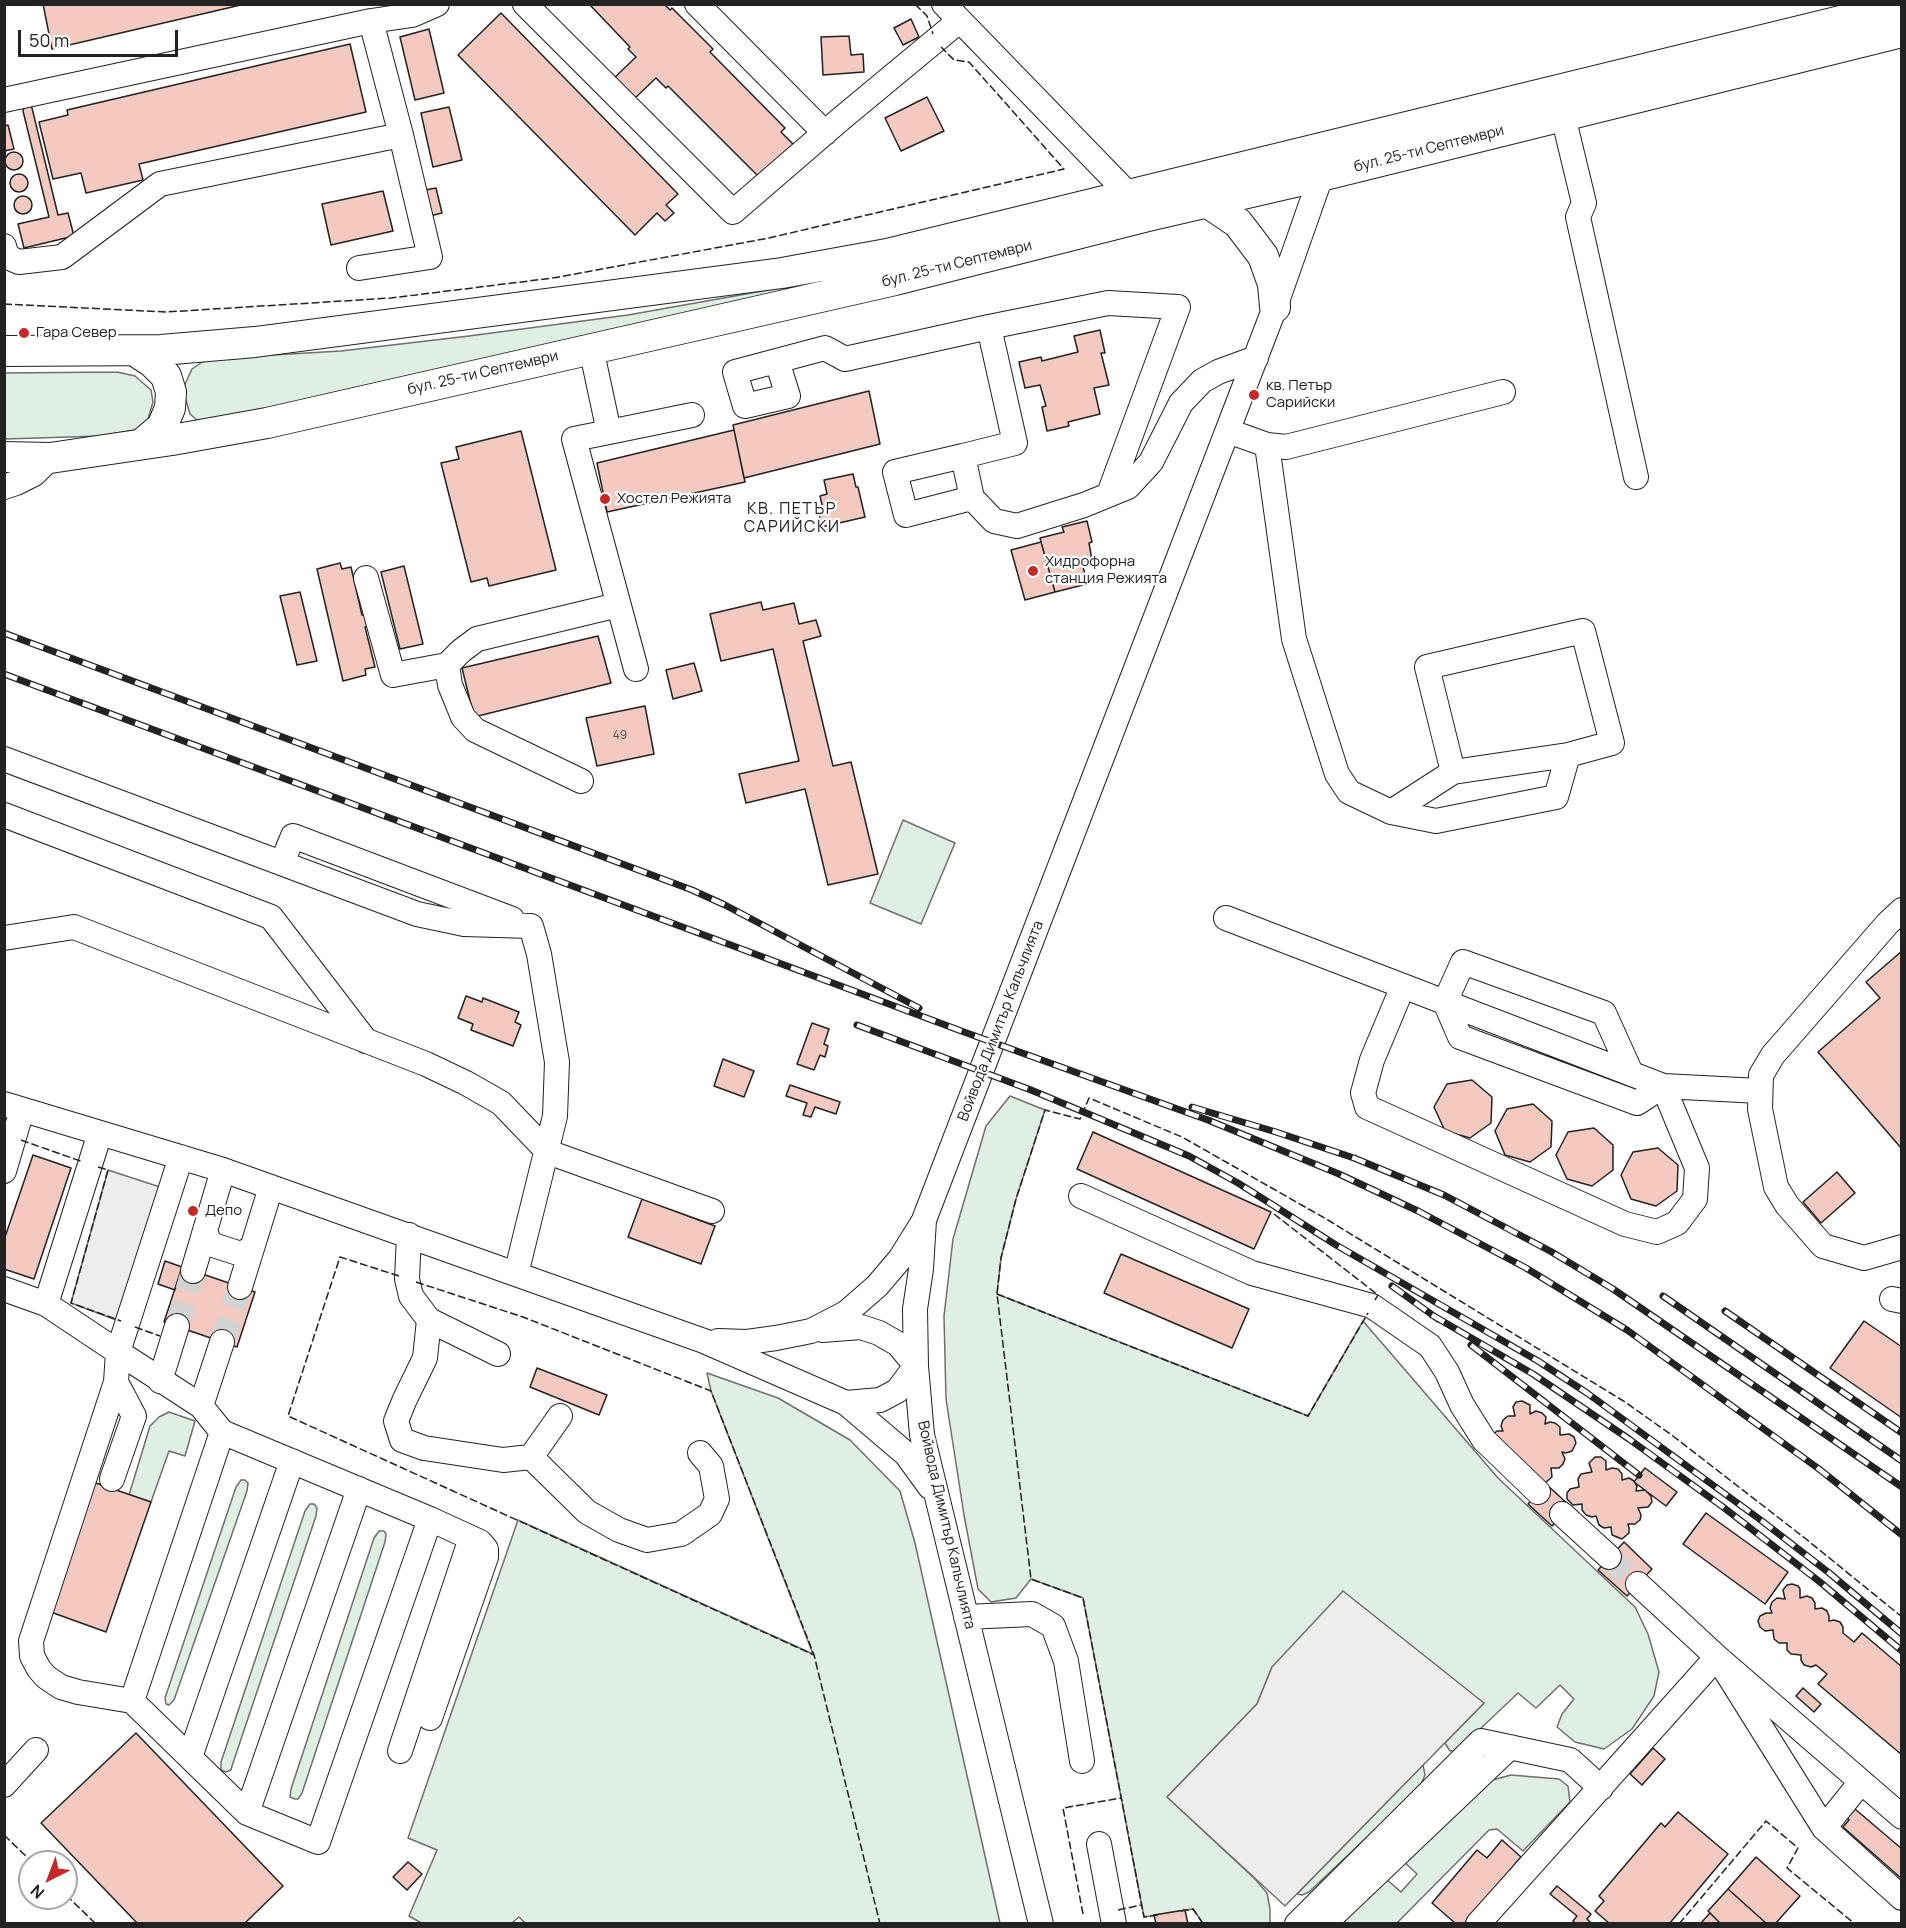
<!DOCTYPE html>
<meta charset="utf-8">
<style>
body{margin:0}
#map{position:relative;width:1906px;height:1928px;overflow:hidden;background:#fff;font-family:Manrope,sans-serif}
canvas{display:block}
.frame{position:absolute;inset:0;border:6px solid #222;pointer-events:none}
.north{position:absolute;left:18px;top:1850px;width:60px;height:60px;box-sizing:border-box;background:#fff;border:2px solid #a7a7a7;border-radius:50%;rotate:222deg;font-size:16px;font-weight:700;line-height:24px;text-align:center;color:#222}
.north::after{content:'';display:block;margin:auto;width:21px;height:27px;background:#c62828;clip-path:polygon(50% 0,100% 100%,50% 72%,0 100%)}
.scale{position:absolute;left:18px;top:30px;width:160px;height:27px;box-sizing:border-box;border:3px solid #222;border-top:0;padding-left:8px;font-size:18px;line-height:21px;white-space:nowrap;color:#222;-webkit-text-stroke:4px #fff;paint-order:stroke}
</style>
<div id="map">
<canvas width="1906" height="1928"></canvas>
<div class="frame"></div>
<div class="north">N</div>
<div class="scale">50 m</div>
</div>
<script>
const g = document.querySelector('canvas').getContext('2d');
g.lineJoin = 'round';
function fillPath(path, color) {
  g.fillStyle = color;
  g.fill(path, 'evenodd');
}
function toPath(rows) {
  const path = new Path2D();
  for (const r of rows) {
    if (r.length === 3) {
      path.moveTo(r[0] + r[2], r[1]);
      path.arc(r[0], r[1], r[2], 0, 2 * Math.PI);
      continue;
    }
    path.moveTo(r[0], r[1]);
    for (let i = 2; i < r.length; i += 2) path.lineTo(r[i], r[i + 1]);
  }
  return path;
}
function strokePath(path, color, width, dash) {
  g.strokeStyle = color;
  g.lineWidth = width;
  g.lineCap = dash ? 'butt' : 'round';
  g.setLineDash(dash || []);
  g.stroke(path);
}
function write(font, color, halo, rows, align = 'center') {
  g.font = font + ' Manrope,sans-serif';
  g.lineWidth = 4.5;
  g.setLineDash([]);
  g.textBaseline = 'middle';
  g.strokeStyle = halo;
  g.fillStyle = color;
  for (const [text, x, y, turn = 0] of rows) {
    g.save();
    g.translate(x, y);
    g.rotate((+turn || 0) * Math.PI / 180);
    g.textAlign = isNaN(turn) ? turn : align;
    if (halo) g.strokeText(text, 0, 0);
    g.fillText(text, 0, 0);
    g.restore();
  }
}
const green = toPath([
 [858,274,210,424,198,421,190,414,185,397,185,384,192,369,202,362,221,358,341,351,469,336,628,315,858,274],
 [117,372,135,376,151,390,153,402,148,419,135,430,101,436,5,439,4,373,117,372],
 [903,820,955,843,921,924,870,903,903,820],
 [1010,1096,1045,1110,1016,1199,1001,1258,997,1294,1308,1416,1363,1321,1498,1478,1635,1607,1648,1634,1659,1672,1654,1696,1632,1729,1604,1749,1575,1742,1557,1727,1562,1714,1574,1699,1560,1685,1536,1708,1518,1693,1457,1751,1450,1751,1445,1743,1484,1703,1272,1667,1257,1704,1167,1797,1255,1879,1267,1893,1270,1909,1270,1923,1203,1923,1193,1909,1144,1917,1083,1598,1031,1579,1016,1598,991,1602,978,1589,964,1515,946,1399,944,1316,953,1239,986,1126,1010,1096],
 [707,1373,778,1398,850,1440,900,1491,915,1543,1000,1923,526,1924,519,1917,512,1923,423,1924,409,1916,437,1850,408,1838,518,1520,813,1654,711,1391,707,1373],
 [169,1412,195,1421,185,1456,169,1451,151,1502,129,1495,150,1426,159,1417,169,1412],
 [241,1480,245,1480,248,1483,247,1491,174,1700,169,1705,166,1704,165,1698,236,1487,241,1480],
 [310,1504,314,1504,317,1508,316,1516,232,1766,231,1770,226,1772,221,1770,221,1762,305,1511,310,1504],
 [379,1531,384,1531,386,1534,385,1542,302,1793,298,1799,295,1799,290,1797,291,1789,374,1538,379,1531],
 [1423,1765,1425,1775,1420,1787,1309,1892,1302,1895,1297,1894,1423,1765],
 [1511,1775,1559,1779,1568,1786,1570,1802,1523,1851,1497,1829,1489,1830,1397,1923,1336,1924,1384,1877,1401,1892,1417,1874,1403,1861,1489,1781,1511,1775]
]);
fillPath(green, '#e0efe3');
strokePath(green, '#6f6f6f', 1.5);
const parking = toPath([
 [108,1170,160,1187,119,1321,71,1303,108,1170],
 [1343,1591,1484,1703,1285,1906,1167,1797,1257,1704,1272,1667,1343,1591]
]);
fillPath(parking, '#ededed');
strokePath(parking, '#6f6f6f', 1.5);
const building = toPath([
 [43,4,245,4,52,49,43,4],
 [589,4,664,4,670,10,672,8,713,49,710,52,785,128,781,132,795,146,761,179,668,86,666,88,656,78,633,100,612,80,636,57,628,49,630,47,589,4],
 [501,13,678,194,666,205,674,213,665,221,657,213,635,235,458,55,501,13],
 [911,19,919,37,903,45,894,28,911,19],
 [429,29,444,93,415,100,400,37,429,29],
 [849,36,851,55,863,54,864,72,823,75,821,37,849,36],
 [350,44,366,112,139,164,143,180,86,193,81,173,53,179,39,122,68,115,67,110,350,44],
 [927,97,944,131,901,151,885,118,927,97],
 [30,106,32,108,58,215,68,213,74,236,24,248,18,224,49,217,23,111,24,107,30,106],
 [449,107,462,160,433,167,421,113,449,107],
 [8,125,14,149,4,151,4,126,8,125],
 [14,161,9],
 [19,183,9],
 [436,188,442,213,426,217,420,191,436,188],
 [383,191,393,231,331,245,322,204,383,191],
 [23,205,9],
 [1100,330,1105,353,1101,353,1109,385,1094,388,1100,414,1068,422,1069,426,1047,431,1042,407,1046,406,1040,385,1025,388,1019,362,1041,357,1042,361,1078,352,1074,336,1100,330],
 [869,391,880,444,744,478,733,425,869,391],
 [734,430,745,482,607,512,597,463,734,430],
 [521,431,556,570,489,586,487,578,471,582,441,463,459,459,456,447,521,431],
 [853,474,856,487,858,487,865,517,822,527,818,510,823,509,820,496,827,494,824,480,853,474],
 [1087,521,1092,542,1089,543,1092,560,1082,562,1087,584,1055,592,1040,538,1064,532,1062,527,1087,521],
 [1041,542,1055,592,1025,600,1011,550,1041,542],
 [340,563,342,569,351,567,362,615,367,614,369,626,365,627,375,667,365,669,366,675,343,681,317,569,340,563],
 [404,566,423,644,400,649,381,572,404,566],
 [300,592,317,661,297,665,280,596,300,592],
 [761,602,763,610,794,603,799,624,816,620,821,636,803,641,833,766,851,762,878,874,828,885,805,789,746,803,739,774,799,761,773,649,721,661,710,614,761,602],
 [598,636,611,683,474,717,462,668,598,636],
 [694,663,702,691,673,699,666,670,694,663],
 [645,706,654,754,597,766,586,718,645,706],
 [1902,951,1902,1149,1818,1052,1880,998,1866,982,1902,951],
 [466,996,482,1002,483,998,519,1012,515,1022,521,1025,513,1046,471,1030,473,1024,458,1018,466,996],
 [812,1023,829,1029,824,1044,828,1046,825,1057,820,1055,814,1070,797,1064,812,1023],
 [723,1059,754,1071,744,1097,714,1086,723,1059],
 [1472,1080,1492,1097,1491,1123,1470,1138,1445,1131,1434,1107,1447,1084,1472,1080],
 [790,1085,840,1102,836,1114,815,1107,811,1117,803,1115,807,1103,786,1096,790,1085],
 [1533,1104,1552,1121,1551,1147,1530,1162,1505,1155,1495,1131,1507,1109,1533,1104],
 [1594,1128,1613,1145,1613,1170,1592,1186,1567,1179,1556,1155,1568,1132,1594,1128],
 [1093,1132,1271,1212,1254,1249,1077,1169,1093,1132],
 [1658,1148,1678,1165,1677,1191,1656,1206,1631,1199,1621,1175,1633,1152,1658,1148],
 [33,1155,71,1168,34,1279,4,1269,4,1240,33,1155],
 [1837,1172,1855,1193,1821,1223,1803,1202,1837,1172],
 [642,1199,715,1226,701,1264,628,1237,642,1199],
 [1121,1254,1249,1309,1232,1348,1104,1293,1121,1254],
 [165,1261,182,1267,175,1290,158,1284,165,1261],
 [182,1267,255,1292,237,1347,164,1322,182,1267],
 [1864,1321,1902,1347,1902,1418,1830,1368,1864,1321],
 [537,1368,607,1395,599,1415,530,1387,537,1368],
 [1522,1401,1530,1405,1530,1414,1536,1411,1542,1413,1546,1417,1545,1424,1550,1422,1555,1423,1560,1427,1560,1435,1569,1434,1574,1437,1576,1443,1572,1451,1566,1453,1562,1452,1565,1459,1563,1464,1559,1468,1551,1468,1552,1477,1545,1483,1534,1474,1534,1471,1531,1472,1492,1435,1497,1431,1503,1431,1501,1426,1503,1420,1508,1416,1515,1416,1513,1407,1516,1402,1522,1401],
 [1595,1457,1601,1457,1606,1461,1606,1470,1612,1468,1618,1469,1622,1474,1622,1480,1629,1478,1634,1481,1637,1486,1636,1491,1645,1490,1651,1496,1652,1502,1648,1507,1638,1508,1641,1515,1640,1520,1635,1524,1628,1524,1629,1528,1629,1533,1622,1539,1612,1535,1611,1527,1604,1528,1599,1525,1596,1516,1592,1517,1586,1515,1582,1510,1582,1504,1573,1505,1567,1499,1567,1493,1570,1489,1579,1487,1578,1479,1581,1474,1592,1472,1589,1463,1595,1457],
 [1645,1468,1677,1492,1666,1506,1634,1482,1645,1468],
 [93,1482,151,1502,106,1632,48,1611,93,1482],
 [1546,1484,1570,1506,1552,1526,1528,1504,1546,1484],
 [1706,1513,1788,1572,1765,1604,1683,1544,1706,1513],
 [1624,1542,1652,1569,1627,1596,1598,1570,1624,1542],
 [1792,1584,1798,1586,1800,1589,1800,1598,1807,1596,1812,1598,1815,1603,1815,1609,1822,1608,1827,1611,1829,1616,1829,1621,1834,1620,1840,1622,1843,1627,1843,1633,1854,1642,1862,1633,1902,1667,1902,1755,1818,1684,1827,1674,1816,1665,1811,1667,1804,1665,1801,1660,1801,1655,1791,1654,1787,1650,1787,1643,1779,1643,1774,1639,1773,1630,1765,1631,1760,1627,1758,1621,1760,1616,1766,1613,1772,1613,1770,1608,1772,1602,1777,1598,1785,1599,1783,1590,1787,1585,1792,1584],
 [1803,1688,1821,1704,1814,1712,1796,1696,1803,1688],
 [136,1733,283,1886,244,1924,138,1924,41,1823,136,1733],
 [1653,1748,1665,1759,1642,1785,1630,1774,1653,1748],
 [1855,1809,1902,1849,1902,1879,1843,1827,1849,1820,1847,1818,1855,1809],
 [1678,1812,1728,1854,1669,1924,1610,1924,1595,1911,1604,1901,1599,1896,1661,1823,1665,1827,1678,1812],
 [1502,1840,1521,1857,1464,1924,1456,1924,1432,1903,1477,1850,1487,1858,1502,1840],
 [1756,1857,1800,1896,1775,1924,1767,1924,1728,1889,1756,1857],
 [408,1862,422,1874,407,1890,393,1877,408,1862],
 [1557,1886,1591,1914,1587,1919,1592,1924,1576,1924,1573,1921,1577,1916,1550,1894,1557,1886],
 [1728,1889,1767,1924,1721,1924,1708,1911,1728,1889],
 [1185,1910,1188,1924,1156,1924,1154,1915,1185,1910],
 [1710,1913,1721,1924,1700,1924,1710,1913]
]);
fillPath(building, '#f3c9c0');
strokePath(building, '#222', 1.5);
strokePath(toPath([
 [177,1326,193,1271],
 [222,1342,240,1287],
 [1609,1557,1638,1584]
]), '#d3d3d3', 24, [24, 12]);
const minor = toPath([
 [525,4,733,212,842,118,959,21],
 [697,4,825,133],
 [944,4,1139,205],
 [4,100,371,21,412,15,437,4],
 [1563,116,1584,203,1578,217,1636,477],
 [4,246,6,253,10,258,19,262,62,257,160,184,401,135],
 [359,268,430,257,401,135,371,21],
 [989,327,1108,303,1178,307,1109,494],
 [591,348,609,432,692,415],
 [777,361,788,396,745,406,735,372,825,348,845,359,989,327,1015,443,963,456,972,498,994,521,1017,526,1084,505,1128,487,1151,462,1181,403,1202,381,1218,372,1256,358],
 [1228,431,1267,445,1294,639,1337,774,1349,792,1391,812,1436,821,1556,797,1568,755,1612,743,1583,631,1427,667,1453,772],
 [609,432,574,439,636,669],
 [1267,445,1286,447,1503,392],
 [963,456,895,472,906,515,972,498],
 [4,487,16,483,34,474,50,458],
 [366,578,393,675,447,665],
 [4,759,417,914,464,924,531,926,539,954,557,1062,555,1116,516,1274],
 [581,781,475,730,463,717,450,685,447,665,461,651,477,639,618,605],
 [1391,812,1453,772,1568,755],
 [4,815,271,917,366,1041],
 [282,863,293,836,512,919],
 [1902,910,1888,923,1773,1055,1761,1075,1760,1109,1776,1187,1787,1205,1823,1246,1864,1258,1902,1247],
 [1226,918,1663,1086,1760,1091],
 [4,938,74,927,426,1064,466,1083,501,1103,548,1152,712,1211],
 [1403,986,1372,1060,1363,1093,1367,1107,1625,1224,1657,1232,1677,1223,1695,1199,1697,1168,1663,1086,1637,1103,1460,1037,1445,1002,1463,962,1604,1013,1631,1073],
 [4,1104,223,1170,704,1341,846,1403,906,1454,930,1487],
 [4,1171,22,1110],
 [1081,1196,1252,1273,1372,1306,1430,1346,1447,1372,1462,1405,1484,1440,1538,1492],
 [205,1231,210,1244,241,1254,252,1248],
 [409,1235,407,1279,411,1296,429,1320,498,1354],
 [193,1271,223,1170],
 [240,1287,271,1187],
 [4,1289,46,1304,100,1133],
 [1892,1299,1902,1301],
 [46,1304,118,1352,181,1157],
 [429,1320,425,1358,405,1399,396,1421,402,1440,424,1448,503,1460,531,1457,560,1416],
 [822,1330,861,1327,879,1333,898,1344,916,1366],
 [718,1341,747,1342,776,1338,811,1331,846,1313,877,1286,900,1259,923,1222],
 [160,1381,177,1326],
 [846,1403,880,1400,897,1391,916,1366],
 [201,1406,222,1342],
 [531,1457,587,1512,619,1530,647,1540,681,1534,710,1514,717,1499,711,1466,700,1453],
 [112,1479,134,1416,116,1382],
 [1562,1514,1609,1557],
 [430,1519,318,1842,247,1813,132,1701,78,1692,61,1687,46,1677,39,1669,32,1656,31,1641,116,1382,118,1352,201,1406,222,1432,430,1519,480,1542,486,1549,486,1557,430,1718],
 [1638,1584,1717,1657,1824,1828],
 [966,1617,1032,1614,1053,1626,1066,1661,1082,1761],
 [132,1701,222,1432],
 [400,1751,471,1538],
 [190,1757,292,1461],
 [1861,1782,1824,1828,1902,1898],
 [4,1785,36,1750],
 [247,1813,359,1489],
 [1099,1844,1114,1924],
 [1306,1915,1325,1923,1510,1747],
 [1041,1924,922,1435,916,1366,915,1309,921,1269,924,1220,1275,307,1321,176,1318,162],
 [1297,1924,1481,1741,1570,1760,1601,1788],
 [1478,1924,1717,1657,1902,1817]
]);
const major = toPath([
 [1207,202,1238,223,1263,256,1273,284,1275,307],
 [4,351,161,350,255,342,782,273,887,254,1902,6],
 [135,351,152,362,166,376,171,392,170,408,162,427,142,444],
 [4,457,50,458,172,440,267,423,895,280,1148,216,1321,176,1902,32]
]);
strokePath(minor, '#222', 26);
strokePath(major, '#222', 32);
strokePath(minor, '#fff', 24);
strokePath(major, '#fff', 30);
const rail = toPath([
 [4,633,692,890,725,905,919,1008],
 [4,674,964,1032,1208,1120,1339,1174,1418,1211,1526,1268,1627,1330,1819,1469,1902,1535],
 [857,1025,1031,1090,1189,1156,1238,1183,1336,1245,1538,1361,1587,1393,1762,1521,1828,1572,1902,1634],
 [1192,1107,1276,1132,1354,1158,1444,1195,1550,1251,1613,1289,1902,1487],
 [1392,1286,1438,1319],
 [1663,1296,1902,1461],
 [1725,1311,1902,1433],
 [1432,1315,1533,1374,1629,1439,1723,1507,1820,1582,1902,1651],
 [1471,1345,1639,1475]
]);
strokePath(rail, '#222', 7);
strokePath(rail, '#fff', 4.5, [14]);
strokePath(toPath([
 [915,4,927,16,933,34],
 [4,304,166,312,391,298,553,278,769,238,1064,169,969,62,954,60,941,47],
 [21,1140,83,1162],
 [98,1167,108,1170,71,1303,121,1321],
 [1274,1214,1378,1295,1375,1300],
 [399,1276,340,1257,288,1416,814,1655],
 [416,1282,523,1317,711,1391,814,1655,880,1924],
 [997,1294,1308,1416,1368,1313],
 [135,1327,160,1336],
 [4,1835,32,1862],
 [66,1895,96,1924],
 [1118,1910,1141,1905],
 [1181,1911,1193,1909,1203,1924],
 [1083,1914,1063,1808,1121,1798],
 [1158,1915,1144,1917,1083,1598,1031,1579,997,1294,1001,1258,1016,1199,1045,1110,1080,1119,1089,1098,1182,1137,1328,1220,1625,1402,1673,1436,1806,1539,1902,1617],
 [1679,1924,1766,1821,1798,1848,1787,1868,1855,1924]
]), '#222', 1.5, [8, 3]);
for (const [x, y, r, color] of [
 [24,333,6,"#c62828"],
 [1254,395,6,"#c62828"],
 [605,499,6,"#c62828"],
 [1033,571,6,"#c62828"],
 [193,1211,6,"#c62828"]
]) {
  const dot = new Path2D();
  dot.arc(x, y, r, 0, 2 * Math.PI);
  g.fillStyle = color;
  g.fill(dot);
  strokePath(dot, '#fff', 2);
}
write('12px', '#564c4a', null, [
 ["49",620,736]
]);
write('15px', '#222', '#fff', [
 ["бул. 25-ти Септември",1429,149,-14],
 ["бул. 25-ти Септември",957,264,-14],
 ["бул. 25-ти Септември",483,373,-13],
 ["Войвода Димитър Калъчлията",1001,1021,-69],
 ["Войвода Димитър Калъчлията",946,1525,77]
]);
write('15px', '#222', '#fff', [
 ["Гара Север",36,333],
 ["кв. Петър",1266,386],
 ["Сарийски",1266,403],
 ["Хостел Режията",617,499],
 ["Хидрофорна",1045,562],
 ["станция Режията",1045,579],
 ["Депо",205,1211]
], 'left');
g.letterSpacing = '1.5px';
write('16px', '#222', '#fff', [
 ["КВ. ПЕТЪР",792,510],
 ["САРИЙСКИ",792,528]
]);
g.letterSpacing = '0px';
</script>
